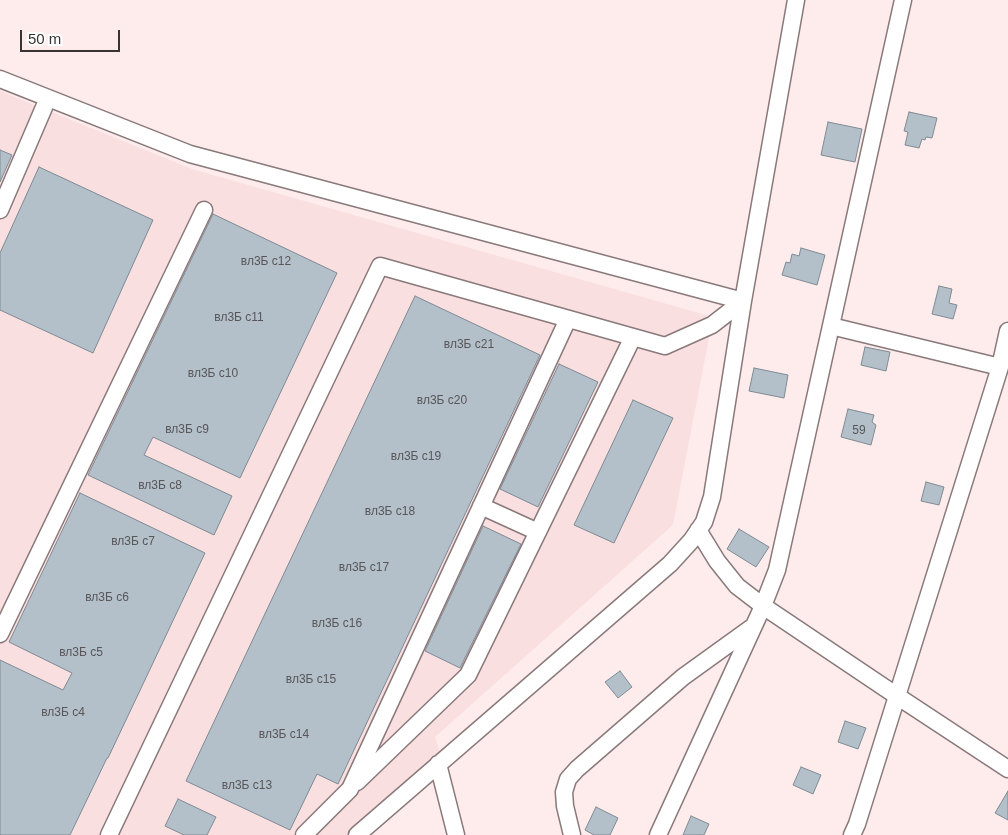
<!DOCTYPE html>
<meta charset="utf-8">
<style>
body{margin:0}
#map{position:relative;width:1008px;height:835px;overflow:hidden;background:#feeced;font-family:Arial,sans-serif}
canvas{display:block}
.scale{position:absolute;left:20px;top:30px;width:100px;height:22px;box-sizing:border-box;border:2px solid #3a3334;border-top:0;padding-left:6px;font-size:15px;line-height:18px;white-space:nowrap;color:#3a3334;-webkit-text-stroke:4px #fff;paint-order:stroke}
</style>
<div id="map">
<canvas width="1008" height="835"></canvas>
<div class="scale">50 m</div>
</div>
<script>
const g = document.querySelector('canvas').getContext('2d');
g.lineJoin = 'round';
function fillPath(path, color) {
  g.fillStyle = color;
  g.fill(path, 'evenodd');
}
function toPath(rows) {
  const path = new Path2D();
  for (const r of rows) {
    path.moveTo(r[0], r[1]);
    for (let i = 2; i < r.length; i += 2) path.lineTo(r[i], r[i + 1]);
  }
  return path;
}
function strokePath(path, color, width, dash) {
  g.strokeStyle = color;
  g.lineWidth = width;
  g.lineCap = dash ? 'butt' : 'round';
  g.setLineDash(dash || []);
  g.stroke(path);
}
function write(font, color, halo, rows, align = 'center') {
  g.font = font + ' Arial,sans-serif';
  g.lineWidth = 4;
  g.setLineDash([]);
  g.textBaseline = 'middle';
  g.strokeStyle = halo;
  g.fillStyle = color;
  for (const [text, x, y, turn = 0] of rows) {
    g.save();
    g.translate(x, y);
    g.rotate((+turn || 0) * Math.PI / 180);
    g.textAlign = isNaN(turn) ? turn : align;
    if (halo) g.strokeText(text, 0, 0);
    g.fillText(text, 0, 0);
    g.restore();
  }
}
fillPath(toPath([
 [0,91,192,169,713,317,673,525,435,737,441,756,346,835,0,835]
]), '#fadfe1');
const building = toPath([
 [909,112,937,118,932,138,926,137,925,140,922,139,919,148,905,145,908,132,904,131,909,112],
 [828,122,862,129,855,162,821,155,828,122],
 [0,150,12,155,0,182,0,150],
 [39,167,153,220,93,353,0,310,0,253,39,167],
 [213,214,337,273,240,478,153,437,144,455,232,496,214,535,88,475,213,214],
 [801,248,825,255,817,285,782,275,786,262,790,263,792,254,799,256,801,248],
 [939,286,952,289,949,303,957,305,953,319,932,314,939,286],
 [415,296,540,355,338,784,317,774,290,830,186,781,415,296],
 [865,347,890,352,886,371,861,365,865,347],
 [559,364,598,382,538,507,500,489,559,364],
 [754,368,788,375,784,398,749,391,754,368],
 [633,400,673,418,614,543,574,525,633,400],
 [848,409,874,415,872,422,876,425,871,445,841,437,848,409],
 [926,482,944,487,939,505,921,501,926,482],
 [80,493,205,553,108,758,107,758,70,835,0,835,0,660,63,690,72,673,9,642,80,493],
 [483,526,521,544,460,668,425,651,483,526],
 [739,529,769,547,756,567,727,549,739,529],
 [620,671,632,687,618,698,605,682,620,671],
 [845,721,866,728,858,749,838,742,845,721],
 [801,767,821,775,813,794,793,785,801,767],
 [1008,791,1008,820,995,813,1008,791],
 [178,799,216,817,207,835,184,835,165,826,178,799],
 [596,807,618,818,610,835,594,835,585,830,596,807],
 [691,816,709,824,704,835,683,835,691,816]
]);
fillPath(building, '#b3c0c9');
strokePath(building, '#7e8b93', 1);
const minor = toPath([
 [0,79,190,154,743,301],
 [0,210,48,98],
 [831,326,1000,367],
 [481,506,538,532],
 [698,530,717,561,737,586,763,606,897,696,1008,769],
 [0,634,204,210],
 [438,764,456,835],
 [357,782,468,675,633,337],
 [109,835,380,266,665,346,712,325,743,301],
 [304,835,350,789,568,319],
 [357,835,670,564,691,541,704,522,712,497,743,301,796,0],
 [572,835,565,806,564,792,568,779,577,769,683,677,751,628],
 [658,835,763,606,777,570,903,0],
 [852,835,857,824,1000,367,1008,331]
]);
strokePath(minor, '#89797a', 19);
strokePath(minor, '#fff', 16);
write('12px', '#585659', null, [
 ["вл3Б с12",266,262],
 ["вл3Б с11",239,318],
 ["вл3Б с21",469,345],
 ["вл3Б с10",213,374],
 ["вл3Б с20",442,401],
 ["вл3Б с9",187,430],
 ["59",859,431],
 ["вл3Б с19",416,457],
 ["вл3Б с8",160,486],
 ["вл3Б с18",390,512],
 ["вл3Б с7",133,542],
 ["вл3Б с17",364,568],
 ["вл3Б с6",107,598],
 ["вл3Б с16",337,624],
 ["вл3Б с5",81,653],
 ["вл3Б с15",311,680],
 ["вл3Б с4",63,713],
 ["вл3Б с14",284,735],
 ["вл3Б с13",247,786]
]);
</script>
